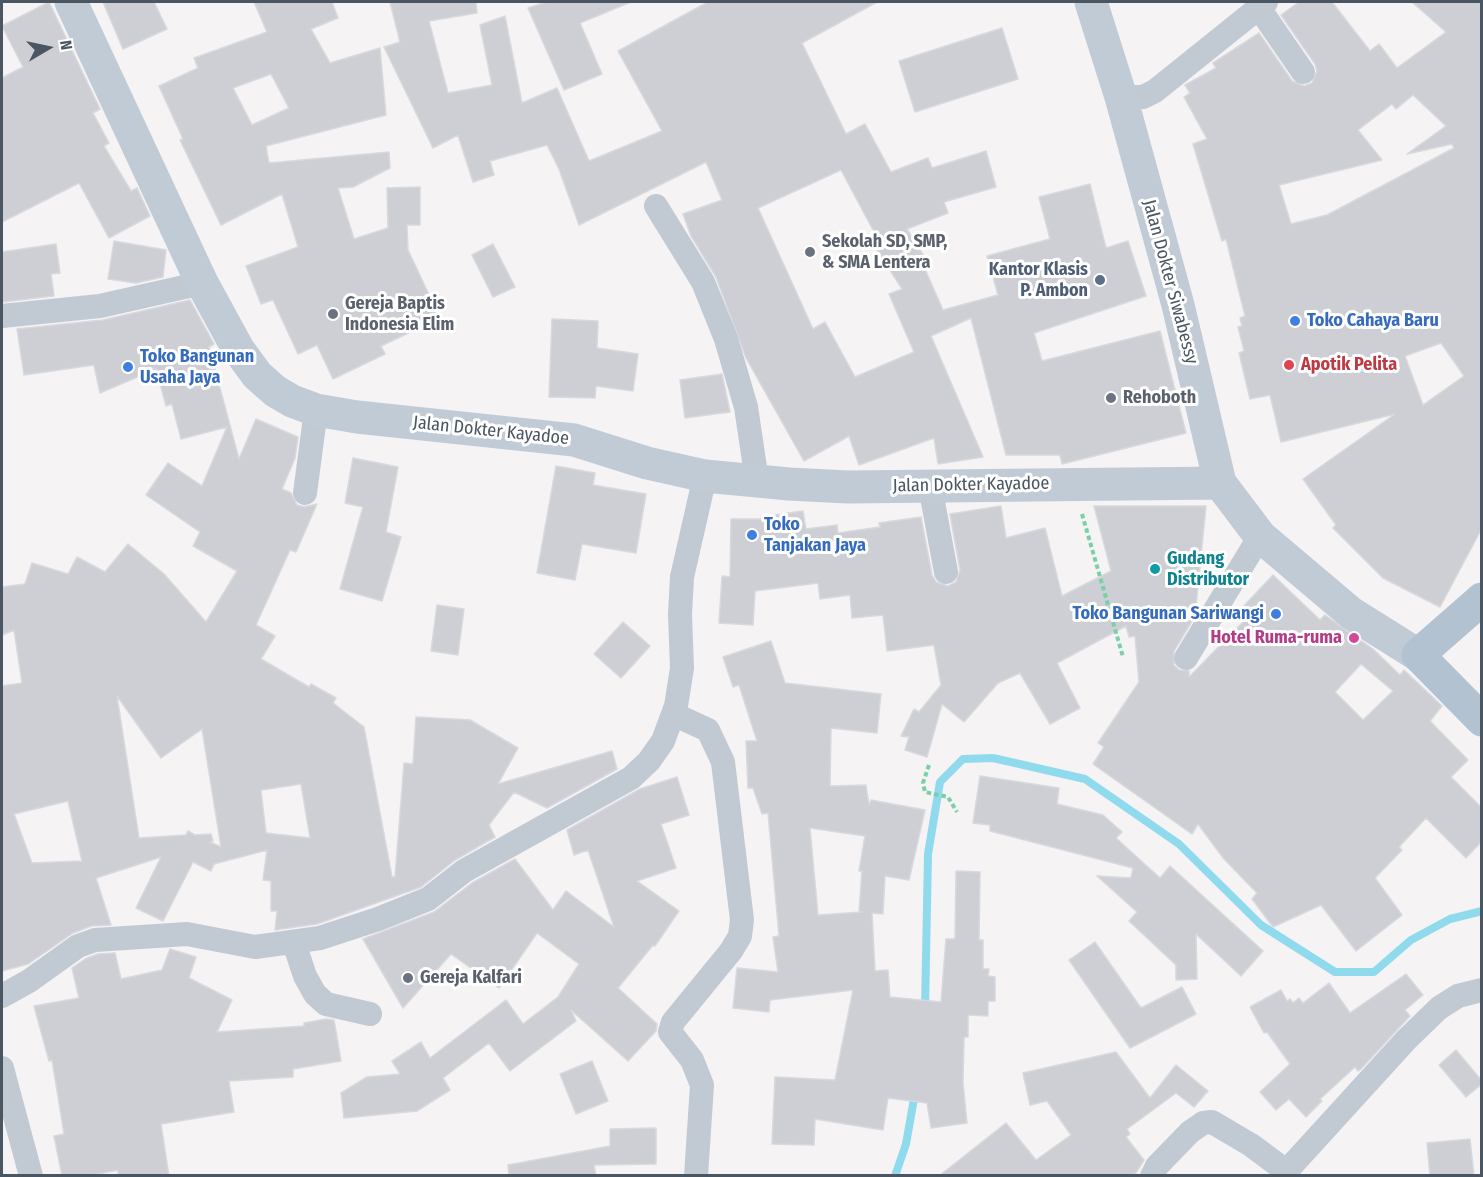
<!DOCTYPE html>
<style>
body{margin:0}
#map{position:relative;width:1483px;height:1177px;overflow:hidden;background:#f5f3f3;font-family:"Fira Sans Condensed",sans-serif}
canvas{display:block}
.frame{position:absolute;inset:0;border:3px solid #4a5661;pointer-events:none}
.north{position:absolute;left:18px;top:18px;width:60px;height:60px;-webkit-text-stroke:4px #fff;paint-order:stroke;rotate:81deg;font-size:16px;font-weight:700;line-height:24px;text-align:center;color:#4a5661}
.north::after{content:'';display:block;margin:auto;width:21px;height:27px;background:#4a5661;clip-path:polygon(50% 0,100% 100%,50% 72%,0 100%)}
</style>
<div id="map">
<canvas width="1483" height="1177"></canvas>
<div class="frame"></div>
<div class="north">N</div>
</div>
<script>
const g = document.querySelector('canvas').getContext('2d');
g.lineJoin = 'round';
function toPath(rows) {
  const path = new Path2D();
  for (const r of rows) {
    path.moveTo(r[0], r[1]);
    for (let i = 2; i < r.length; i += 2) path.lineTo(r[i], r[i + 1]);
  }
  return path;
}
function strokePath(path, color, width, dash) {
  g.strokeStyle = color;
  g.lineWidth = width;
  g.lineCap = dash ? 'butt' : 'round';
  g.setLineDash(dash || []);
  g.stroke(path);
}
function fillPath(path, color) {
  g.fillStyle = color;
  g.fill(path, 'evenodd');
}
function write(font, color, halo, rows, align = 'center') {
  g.font = font + ' "Fira Sans Condensed",sans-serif';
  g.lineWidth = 6;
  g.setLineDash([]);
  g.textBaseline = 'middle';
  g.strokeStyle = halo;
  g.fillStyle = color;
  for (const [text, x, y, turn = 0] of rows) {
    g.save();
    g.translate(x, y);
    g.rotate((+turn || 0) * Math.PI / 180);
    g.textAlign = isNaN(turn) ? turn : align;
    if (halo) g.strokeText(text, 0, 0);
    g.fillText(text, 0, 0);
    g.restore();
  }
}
strokePath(toPath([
 [925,1009,928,854,940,782,963,759,993,758,1085,779,1179,844,1261,925,1335,972,1374,972,1411,940,1450,919,1482,911],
 [895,1176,906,1144,915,1093]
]), '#90daee', 8);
const building = toPath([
 [49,2,100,109,93,113,109,143,104,146,131,191,137,188,150,216,109,238,79,183,2,222,2,78,23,67,2,26,49,2],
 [103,2,154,2,167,29,123,49,103,2],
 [254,2,332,2,338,18,311,29,330,63,380,48,386,115,266,146,269,163,389,152,390,168,353,187,338,188,354,239,388,228,387,188,420,187,420,225,407,225,408,250,440,318,381,346,385,354,333,379,317,345,298,354,273,300,261,304,246,266,298,247,282,194,221,225,180,140,183,139,159,86,198,68,194,58,267,32,254,2],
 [271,74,289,108,252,125,233,88,271,74],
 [390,2,476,2,477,13,429,21,448,93,492,85,480,25,505,16,522,103,557,88,589,161,662,131,618,51,708,2,877,2,802,43,846,134,865,124,891,172,928,158,932,168,986,151,996,187,944,202,948,213,907,229,925,258,921,260,943,310,998,295,987,256,1050,239,1039,197,1090,184,1106,248,1128,241,1146,296,1034,333,1042,361,1160,331,1186,433,1062,464,1060,455,1006,455,971,318,931,336,983,457,938,464,934,438,859,465,849,436,804,461,746,358,716,277,691,236,683,214,722,200,706,162,579,225,559,169,547,145,490,161,494,175,473,182,458,135,433,148,384,47,400,42,390,2],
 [841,170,881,245,876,248,902,289,889,294,914,352,855,377,825,322,813,329,758,208,841,170],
 [547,2,631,2,580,23,602,74,564,90,528,8,547,2],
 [1299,2,1332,2,1370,51,1379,44,1397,68,1446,32,1412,2,1482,2,1482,528,1440,607,1383,578,1333,528,1336,525,1303,479,1395,414,1281,442,1270,395,1250,399,1239,353,1244,351,1238,327,1242,326,1240,318,1245,316,1226,239,1222,241,1193,144,1207,139,1184,97,1190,93,1185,85,1216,68,1213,63,1259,33,1292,81,1304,86,1312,83,1317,71,1315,64,1281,15,1299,2],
 [1413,95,1446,126,1407,154,1452,144,1454,148,1327,215,1291,224,1279,185,1382,160,1358,130,1392,104,1396,109,1413,95],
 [1441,343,1464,376,1423,405,1405,356,1441,343],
 [1002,28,1018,79,915,112,899,61,1002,28],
 [114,241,166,250,163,277,136,283,108,279,114,241],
 [56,244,60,273,51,274,54,296,2,302,2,252,56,244],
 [493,244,515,287,493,297,472,255,493,244],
 [190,300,214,344,209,347,239,459,256,419,298,437,295,458,282,489,291,493,297,505,304,507,317,504,296,552,290,550,256,625,275,636,261,659,309,687,311,684,336,698,333,703,364,727,392,877,395,877,404,763,413,764,416,717,470,720,518,748,498,784,612,751,617,769,547,808,514,792,489,825,495,837,455,860,421,887,317,924,275,930,277,911,271,911,271,881,263,880,267,850,214,864,211,871,193,862,163,921,136,908,161,857,96,878,111,925,91,926,73,933,28,964,2,971,2,686,22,683,14,630,2,635,2,587,25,584,32,563,68,574,77,557,105,572,128,544,164,574,206,622,237,571,193,546,200,532,146,495,168,463,202,486,227,427,181,439,172,404,166,406,156,369,100,393,94,365,24,375,17,329,103,320,190,300],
 [117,696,161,758,202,729,221,847,210,842,213,841,211,834,195,835,188,831,186,835,139,838,117,696],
 [301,784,310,838,266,833,261,790,301,784],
 [68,801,82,861,32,863,14,814,68,801],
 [552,319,598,321,597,348,638,354,633,391,596,386,595,398,549,397,552,319],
 [722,374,730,412,685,418,680,380,722,374],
 [353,458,398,467,386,532,401,537,382,601,340,589,363,507,345,503,353,458],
 [556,466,595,473,593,485,646,494,636,553,582,544,575,580,537,573,556,466],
 [1001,506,1006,538,1045,528,1062,596,1111,571,1094,506,1206,506,1195,616,1174,651,1174,665,1179,670,1189,671,1189,677,1245,620,1238,612,1273,575,1320,620,1325,615,1373,649,1400,675,1404,670,1442,706,1430,721,1468,760,1451,777,1482,808,1482,841,1466,858,1426,818,1399,847,1402,850,1375,878,1402,915,1356,951,1321,905,1273,927,1252,899,1257,893,1224,859,1198,824,1192,834,1093,764,1104,747,1098,743,1139,682,1135,636,1129,637,1126,626,1057,663,1080,708,1050,724,1020,673,998,683,964,722,942,704,927,757,905,750,909,737,901,736,914,709,919,712,941,685,934,645,887,651,883,615,852,618,850,595,820,599,818,583,755,591,753,625,719,623,722,576,730,577,731,519,774,519,774,515,803,511,806,529,837,525,838,533,880,527,879,523,921,517,932,575,936,582,948,586,956,582,960,570,950,514,1001,506],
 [1361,664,1393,691,1363,720,1335,692,1361,664],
 [437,605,464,609,458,655,431,651,437,605],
 [623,622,650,646,621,678,594,654,623,622],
 [771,641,785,683,881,694,877,733,831,728,830,786,866,785,869,805,871,800,925,810,909,880,885,876,883,914,872,913,875,971,888,970,890,997,941,1002,946,939,955,939,956,871,980,872,979,940,983,940,983,969,989,969,988,976,995,977,995,1001,988,1001,988,1016,968,1015,968,1037,964,1037,963,1083,967,1123,931,1128,927,1103,888,1098,883,1130,815,1119,814,1145,772,1144,775,1077,835,1080,853,990,770,1000,769,1012,733,1008,737,968,778,972,773,937,779,936,768,813,762,814,753,788,748,788,746,741,757,741,739,685,733,687,723,657,771,641],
 [810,828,865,836,859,871,862,871,859,912,862,912,818,915,810,828],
 [980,776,1059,788,1057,804,1103,815,1122,832,1116,838,1160,878,1170,866,1263,951,1241,976,1196,934,1197,979,1176,980,1176,965,1129,921,1137,912,1097,876,1131,878,1133,868,990,831,990,825,973,823,980,776],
 [677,777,689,815,661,824,676,868,637,881,679,911,655,946,653,945,618,988,657,1024,656,1031,628,1061,571,1010,576,1021,510,1071,489,1043,443,1078,450,1090,417,1111,344,1118,341,1093,367,1077,400,1074,392,1061,421,1042,430,1058,506,1000,523,1024,558,997,579,964,537,933,499,988,451,954,403,1008,363,939,434,912,472,883,515,859,553,910,566,891,614,927,588,850,574,855,567,830,640,789,677,777],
 [1095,942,1141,1008,1182,987,1196,1014,1130,1048,1069,960,1095,942],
 [170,949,196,957,189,978,232,1000,217,1032,304,1026,304,1023,326,1019,334,1020,341,1061,293,1069,293,1077,229,1081,234,1112,161,1124,169,1176,118,1176,118,1170,88,1176,62,1176,54,1136,64,1134,52,1060,49,1061,34,1006,79,998,72,968,85,959,98,954,115,953,121,979,162,970,170,949],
 [1406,974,1423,995,1405,1010,1410,1016,1361,1069,1358,1071,1355,1067,1320,1099,1322,1101,1306,1117,1289,1099,1276,1110,1260,1092,1290,1064,1267,1032,1264,1033,1250,1007,1281,990,1287,1001,1290,999,1293,1003,1299,998,1303,1003,1329,983,1350,1013,1406,974],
 [1456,1050,1482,1081,1482,1084,1466,1097,1439,1065,1456,1050],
 [1116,1052,1150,1098,1176,1065,1208,1091,1194,1107,1176,1093,1127,1129,1130,1134,1126,1137,1144,1160,1134,1176,939,1176,1006,1123,1036,1160,1071,1135,1047,1101,1030,1105,1023,1073,1116,1052],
 [592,1061,608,1101,576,1114,560,1074,592,1061],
 [656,1128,656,1164,594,1165,596,1176,509,1176,508,1165,610,1146,610,1129,656,1128],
 [1470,1139,1474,1176,1430,1176,1427,1143,1470,1139]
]);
fillPath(building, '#cdcfd5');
strokePath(building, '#d7d9de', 1.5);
strokePath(toPath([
 [1082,514,1123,657],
 [929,765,923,783,925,792,948,797,957,812]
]), '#7ad0a6', 4, [4.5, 3]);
strokePath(toPath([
 [1259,8,1303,72],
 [1121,97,1143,97,1155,91,1266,2],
 [656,206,703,282,726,339,746,407,757,481],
 [2,316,100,306,202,283],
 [930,486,946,572],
 [305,493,316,410],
 [1186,658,1260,536],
 [673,714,708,730,723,762,742,920,740,936,731,951,673,1022,670,1032,692,1060,702,1085,696,1176],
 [294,943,305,976,315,994,326,1004,370,1014],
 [2,996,29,981,78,946,95,940,187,934,255,947,320,938,378,919,428,899,464,871,631,778,649,761,663,741,676,706,682,668,680,614,682,577,705,476],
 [2,1068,31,1176],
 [1152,1176,1157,1166,1190,1132,1203,1123,1212,1122,1251,1145,1286,1171],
 [1282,1176,1406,1040,1439,1008,1458,996,1482,990]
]), '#c1cad2', 24);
strokePath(toPath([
 [71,2,202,283,238,349,257,375,275,391,292,401,316,410,357,417,574,440,647,463,705,476,789,484,848,487,1220,483],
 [1091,2,1121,97,1178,305,1220,483,1260,536,1351,613,1418,655]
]), '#c1cbd6', 33);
strokePath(toPath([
 [1482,599,1418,655,1482,720]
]), '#b3c2d1', 33);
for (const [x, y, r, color] of [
 [810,252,6,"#6b7280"],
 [1100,280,6,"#5c6f8a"],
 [333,314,6,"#6b7280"],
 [1295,321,6,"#3f7fe0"],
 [1289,365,6,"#e0444e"],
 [128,367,6,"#3f7fe0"],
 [1111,398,6,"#6b7280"],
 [752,535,6,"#3f7fe0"],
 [1155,569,6,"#0f9aa8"],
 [1276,614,6,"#3f7fe0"],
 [1354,638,6,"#d1479c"],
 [408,978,6,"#6b7280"]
]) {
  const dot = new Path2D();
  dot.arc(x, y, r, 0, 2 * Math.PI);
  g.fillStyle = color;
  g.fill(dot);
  strokePath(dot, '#fff', 2);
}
write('bold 18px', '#5b616d', '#fff', [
 ["Sekolah SD, SMP,",822,242],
 ["& SMA Lentera",822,263],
 ["Gereja Baptis",345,304],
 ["Indonesia Elim",345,325],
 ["Rehoboth",1123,398],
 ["Gereja Kalfari",420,978]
], 'left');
write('bold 18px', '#4e5e75', '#fff', [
 ["Kantor Klasis",1088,270],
 ["P. Ambon",1088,291]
], 'right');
write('18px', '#4a5661', '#fff', [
 ["Jalan Dokter Siwabessy",1170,282,75],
 ["Jalan Dokter Kayadoe",491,431,6],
 ["Jalan Dokter Kayadoe",971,485,-1]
]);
write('bold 18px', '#366cbe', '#fff', [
 ["Toko Cahaya Baru",1307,321],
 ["Toko Bangunan",140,357],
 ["Usaha Jaya",140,378],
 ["Toko",764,525],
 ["Tanjakan Jaya",764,546],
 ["Toko Bangunan Sariwangi",1264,614,"right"]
], 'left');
write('bold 18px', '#be3a42', '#fff', [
 ["Apotik Pelita",1301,365]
], 'left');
write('bold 18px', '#0d838f', '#fff', [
 ["Gudang",1167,559],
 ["Distributor",1167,580]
], 'left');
write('bold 18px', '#b23c85', '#fff', [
 ["Hotel Ruma-ruma",1342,638]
], 'right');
</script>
